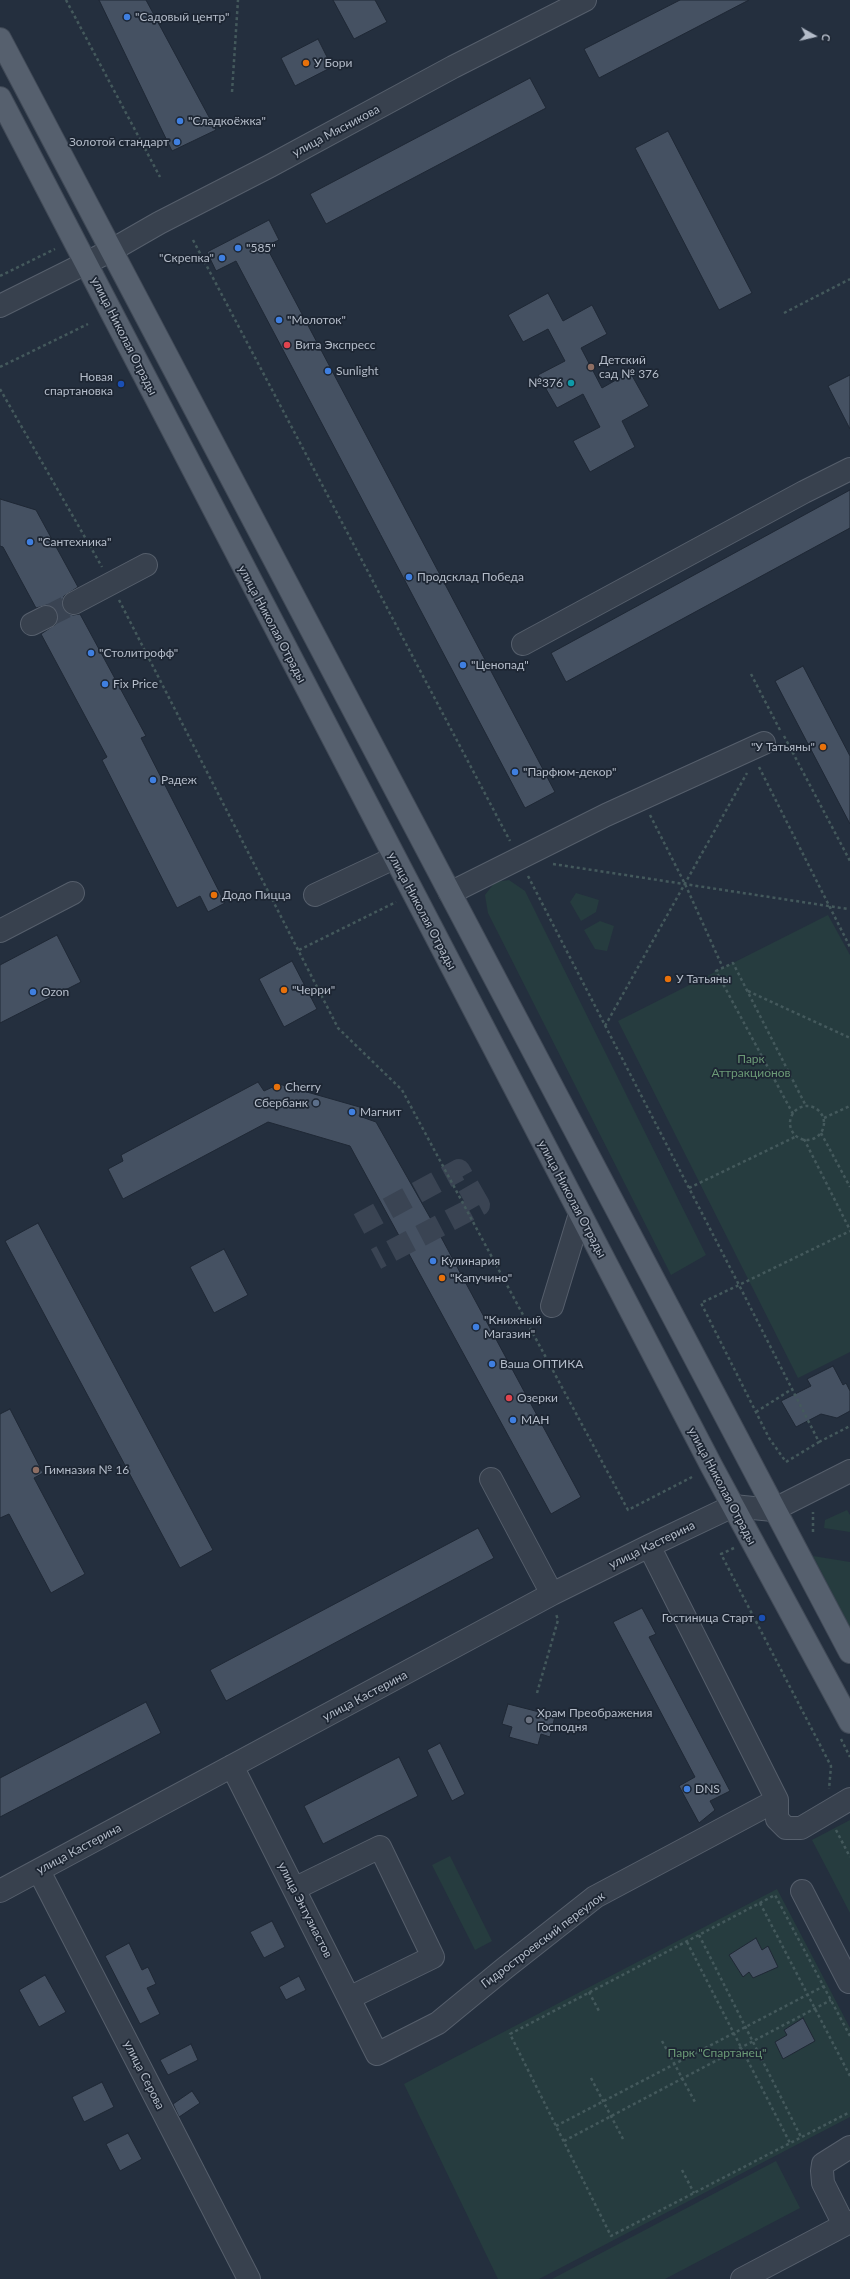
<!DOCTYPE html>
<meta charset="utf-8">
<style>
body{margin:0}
#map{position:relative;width:850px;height:2279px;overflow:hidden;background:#242f3e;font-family:Lato,sans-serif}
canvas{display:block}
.north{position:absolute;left:794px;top:16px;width:40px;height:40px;-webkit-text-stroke:3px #1d2633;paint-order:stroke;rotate:98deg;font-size:11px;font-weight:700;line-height:16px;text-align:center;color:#b4bcc9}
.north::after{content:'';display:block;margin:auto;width:14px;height:18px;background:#b4bcc9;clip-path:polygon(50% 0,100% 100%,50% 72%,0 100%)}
</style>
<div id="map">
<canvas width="850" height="2279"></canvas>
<div class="north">С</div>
</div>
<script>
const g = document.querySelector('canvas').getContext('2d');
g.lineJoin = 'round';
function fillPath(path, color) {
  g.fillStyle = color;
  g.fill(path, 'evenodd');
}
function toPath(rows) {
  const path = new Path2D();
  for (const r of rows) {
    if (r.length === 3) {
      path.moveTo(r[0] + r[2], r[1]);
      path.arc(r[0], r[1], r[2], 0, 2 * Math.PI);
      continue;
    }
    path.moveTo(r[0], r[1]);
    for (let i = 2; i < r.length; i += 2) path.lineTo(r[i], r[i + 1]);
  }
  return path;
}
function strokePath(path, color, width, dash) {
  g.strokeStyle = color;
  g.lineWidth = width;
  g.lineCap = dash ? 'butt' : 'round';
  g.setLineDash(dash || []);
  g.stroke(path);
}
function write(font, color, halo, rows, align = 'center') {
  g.font = font + ' Lato,sans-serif';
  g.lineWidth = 3.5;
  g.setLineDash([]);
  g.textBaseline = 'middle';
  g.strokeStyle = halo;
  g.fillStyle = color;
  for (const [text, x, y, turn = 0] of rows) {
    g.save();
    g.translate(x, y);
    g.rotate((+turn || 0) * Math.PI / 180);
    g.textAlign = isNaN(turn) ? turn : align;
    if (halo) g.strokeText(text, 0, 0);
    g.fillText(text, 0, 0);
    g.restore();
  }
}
fillPath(toPath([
 [509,880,525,891,706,1255,671,1275,488,913,485,895,495,882],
 [576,893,599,900,596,912,581,921,570,902],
 [828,915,850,955,850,1352,798,1378,618,1021],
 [600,921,614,926,607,951,595,949,584,930],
 [847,1510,850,1515,850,1532,824,1528,825,1520],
 [813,1556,850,1562,850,1627],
 [850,1820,850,1913,812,1840],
 [450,1856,492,1941,475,1950,432,1865],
 [777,1889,850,2028,850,2117,539,2279,498,2279,404,2084],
 [776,2161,800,2208,665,2279,552,2279]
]), '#263c3f');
const building = toPath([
 [99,0,146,0,216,130,172,151,99,0],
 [333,0,375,0,387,22,354,39,333,0],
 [680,0,749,0,599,78,584,49,680,0],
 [318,39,332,67,295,86,281,58,318,39],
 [530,78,546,108,326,224,310,194,530,78],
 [668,131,752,293,719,310,635,148,668,131],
 [269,220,279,240,266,246,555,792,525,808,236,261,216,271,207,252,269,220],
 [548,293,563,321,592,305,607,334,581,348,602,388,630,372,649,406,622,421,635,447,590,472,573,441,600,427,583,394,557,408,538,375,565,361,548,329,523,342,508,315,548,293],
 [850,375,850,429,828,386,850,375],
 [850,490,850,528,566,682,551,653,850,490],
 [0,499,36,510,78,587,64,596,62,602,63,608,67,613,73,615,80,614,146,736,141,738,225,903,208,912,200,896,177,908,102,760,107,757,41,634,56,624,58,618,57,612,53,607,47,605,36,608,3,547,0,546,0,499],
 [803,666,850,756,850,824,775,681,803,666],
 [57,935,81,982,0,1023,0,965,57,935],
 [292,961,317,1009,284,1027,259,979,292,961],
 [258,1082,264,1091,279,1084,363,1108,359,1116,376,1122,441,1237,581,1497,551,1514,350,1146,268,1122,123,1199,108,1169,123,1161,121,1155,258,1082],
 [38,1223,213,1550,180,1568,5,1241,38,1223],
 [224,1249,248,1295,214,1313,190,1267,224,1249],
 [833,1366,843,1385,846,1383,850,1391,850,1411,837,1418,821,1414,796,1427,781,1401,811,1386,807,1379,833,1366],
 [10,1409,43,1473,34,1478,85,1574,51,1593,9,1514,0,1518,0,1414,10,1409],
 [478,1528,494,1558,226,1701,210,1670,478,1528],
 [642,1608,656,1634,649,1637,730,1791,710,1801,715,1810,699,1823,679,1786,695,1777,613,1622,642,1608],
 [146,1702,161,1733,0,1817,0,1778,146,1702],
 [508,1704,555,1716,550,1737,541,1734,538,1745,509,1737,512,1727,502,1724,508,1704],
 [440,1743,465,1794,452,1801,427,1750,440,1743],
 [399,1757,418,1796,323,1844,304,1806,399,1757],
 [272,1921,285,1947,264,1958,250,1932,272,1921],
 [756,1938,762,1950,768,1946,778,1967,753,1978,749,1972,743,1977,729,1955,756,1938],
 [129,1943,142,1970,148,1967,156,1984,147,1988,160,2014,140,2024,105,1956,129,1943],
 [45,1975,66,2012,39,2027,19,1990,45,1975],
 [299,1976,306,1990,286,2000,279,1987,299,1976],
 [803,2018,815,2041,783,2059,775,2042,787,2035,784,2030,803,2018],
 [191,2044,198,2060,168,2075,160,2060,191,2044],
 [102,2082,114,2107,84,2122,72,2097,102,2082],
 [192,2091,200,2103,179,2117,173,2104,192,2091],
 [128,2133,142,2159,120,2171,106,2144,128,2133]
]);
fillPath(building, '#455162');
strokePath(building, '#1f2835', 1);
strokePath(toPath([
 [46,617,74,603],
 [359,1224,459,1170,479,1205,376,1259]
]), '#3a4453', 22, [22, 11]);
const minor = toPath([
 [0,306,112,250,159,223,270,166,453,67,585,0],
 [74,603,146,565],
 [32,624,46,617],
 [523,644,804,492,850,469],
 [450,893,606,815,764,743],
 [315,895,394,858],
 [0,931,73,893],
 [552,1306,580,1214],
 [491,1479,552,1594],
 [649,1546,777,1800,777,1819,786,1828,801,1828,850,1799],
 [232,1766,377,2054,438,2023,505,1968,595,1897,777,1800],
 [39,1871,249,2279],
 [294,1889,380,1847,433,1957,349,1998],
 [0,1891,552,1594,649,1546,733,1506,773,1510,850,1471],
 [802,1891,849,1982],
 [844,2225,823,2183,822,2171,823,2164,850,2147],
 [742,2279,850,2222]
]);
const major = toPath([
 [0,39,850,1652],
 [0,98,712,1467,850,1722]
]);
strokePath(minor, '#565f6c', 24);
strokePath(major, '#414a57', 24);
strokePath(toPath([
 [66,0,160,177],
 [232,92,238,0],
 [193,240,510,841],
 [0,276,55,249],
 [784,313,850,279],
 [0,367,88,324],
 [0,389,102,567],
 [119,600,338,1028,402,1090,628,1510,692,1477],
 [751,674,781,732],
 [784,736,850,861],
 [759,767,850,947],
 [650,815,685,884,723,968],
 [553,864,848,909],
 [528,876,739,1285,819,1442,786,1462,769,1438,701,1303,739,1285,850,1231],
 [299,950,396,902],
 [748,991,850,1038],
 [605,1026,747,773],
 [807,1123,17],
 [793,1114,716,971,733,963,806,1106],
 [824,1118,850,1106],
 [821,1133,850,1187],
 [804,1139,850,1230],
 [689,1188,797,1136],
 [756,1412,792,1389],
 [819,1442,850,1426],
 [813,1532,813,1512],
 [734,1548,721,1554,831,1766,829,1789],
 [537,1693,558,1620,556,1614],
 [841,1739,850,1757],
 [836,1830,850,1857],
 [760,1903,850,2076],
 [699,1935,801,2137],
 [687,1942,790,2143],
 [589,1992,600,2013],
 [850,2036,775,1895,510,2034,611,2236,850,2112],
 [662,2041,695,2102],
 [591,2078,623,2139],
 [556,2126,824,1986],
 [564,2141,831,2000],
 [682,2170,694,2193]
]), '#44595c', 2.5, [3, 3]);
strokePath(minor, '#38414e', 22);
strokePath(major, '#56606e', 22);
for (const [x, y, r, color] of [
 [127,17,4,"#3f7fe0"],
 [306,63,4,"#e8710a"],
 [180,121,4,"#3f7fe0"],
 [177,142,4,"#3f7fe0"],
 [238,248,4,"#3f7fe0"],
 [222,258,4,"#3f7fe0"],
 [279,320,4,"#3f7fe0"],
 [287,345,4,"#e0444e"],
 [591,367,4,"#8d6e63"],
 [328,371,4,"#3f7fe0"],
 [571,383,4,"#0f9aa8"],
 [121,384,4,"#1a4fb4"],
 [30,542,4,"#3f7fe0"],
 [409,577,4,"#3f7fe0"],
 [91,653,4,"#3f7fe0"],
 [463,665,4,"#3f7fe0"],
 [105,684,4,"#3f7fe0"],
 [823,747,4,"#e8710a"],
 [515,772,4,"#3f7fe0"],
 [153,780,4,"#3f7fe0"],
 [214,895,4,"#e8710a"],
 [668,979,4,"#e8710a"],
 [284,990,4,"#e8710a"],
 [33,992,4,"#3f7fe0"],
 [277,1087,4,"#e8710a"],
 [316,1103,4,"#5c6f8a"],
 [352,1112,4,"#3f7fe0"],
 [433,1261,4,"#3f7fe0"],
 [442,1278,4,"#e8710a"],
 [476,1327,4,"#3f7fe0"],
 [492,1364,4,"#3f7fe0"],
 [509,1398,4,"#e0444e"],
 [513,1420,4,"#3f7fe0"],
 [36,1470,4,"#8d6e63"],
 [762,1618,4,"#1a4fb4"],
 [529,1720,4,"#6b7280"],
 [687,1789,4,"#3f7fe0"]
]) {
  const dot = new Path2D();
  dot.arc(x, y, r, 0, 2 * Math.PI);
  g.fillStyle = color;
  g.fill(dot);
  strokePath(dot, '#1d2633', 1.5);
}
write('12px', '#b4bcc9', '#1d2633', [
 ["\"Садовый центр\"",135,17],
 ["У Бори",314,63],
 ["\"Сладкоёжка\"",188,121],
 ["Золотой стандарт",169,142,"right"],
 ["\"585\"",246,248],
 ["\"Скрепка\"",214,258,"right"],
 ["\"Молоток\"",287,320],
 ["Вита Экспресс",295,345],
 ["Детский",599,360],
 ["сад № 376",599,374],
 ["Sunlight",336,371],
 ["Новая",113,377,"right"],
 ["спартановка",113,391,"right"],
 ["№376",563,383,"right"],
 ["\"Сантехника\"",38,542],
 ["Продсклад Победа",417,577],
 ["\"Столитрофф\"",99,653],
 ["\"Ценопад\"",471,665],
 ["Fix Price",113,684],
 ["\"У Татьяны\"",815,747,"right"],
 ["\"Парфюм-декор\"",523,772],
 ["Радеж",161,780],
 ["Додо Пицца",222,895],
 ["У Татьяны",676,979],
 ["\"Черри\"",292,990],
 ["Ozon",41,992],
 ["Cherry",285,1087],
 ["Сбербанк",308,1103,"right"],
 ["Магнит",360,1112],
 ["Кулинария",441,1261],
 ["\"Капучино\"",450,1278],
 ["\"Книжный",484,1320],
 ["Магазин\"",484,1334],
 ["Ваша ОПТИКА",500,1364],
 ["Озерки",517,1398],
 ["МАН",521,1420],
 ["Гимназия № 16",44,1470],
 ["Гостиница Старт",754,1618,"right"],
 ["Храм Преображения",537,1713],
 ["Господня",537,1727],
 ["DNS",695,1789]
], 'left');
write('12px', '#b4bcc9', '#1d2633', [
 ["улица Мясникова",336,131,-28],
 ["улица Николая Отрады",124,336,63],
 ["улица Николая Отрады",272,624,62],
 ["улица Николая Отрады",422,911,62],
 ["улица Николая Отрады",572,1199,62],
 ["улица Николая Отрады",722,1486,62],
 ["улица Кастерина",652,1545,-26],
 ["улица Кастерина",365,1696,-28],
 ["улица Кастерина",79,1849,-28],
 ["улица Энтузиастов",305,1910,63],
 ["Гидростроевский переулок",543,1940,-37],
 ["улица Серова",144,2075,63]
]);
write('12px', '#6b9a76', '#1d2633', [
 ["Парк",751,1059],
 ["Аттракционов",751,1073],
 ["Парк \"Спартанец\"",717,2053]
]);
</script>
